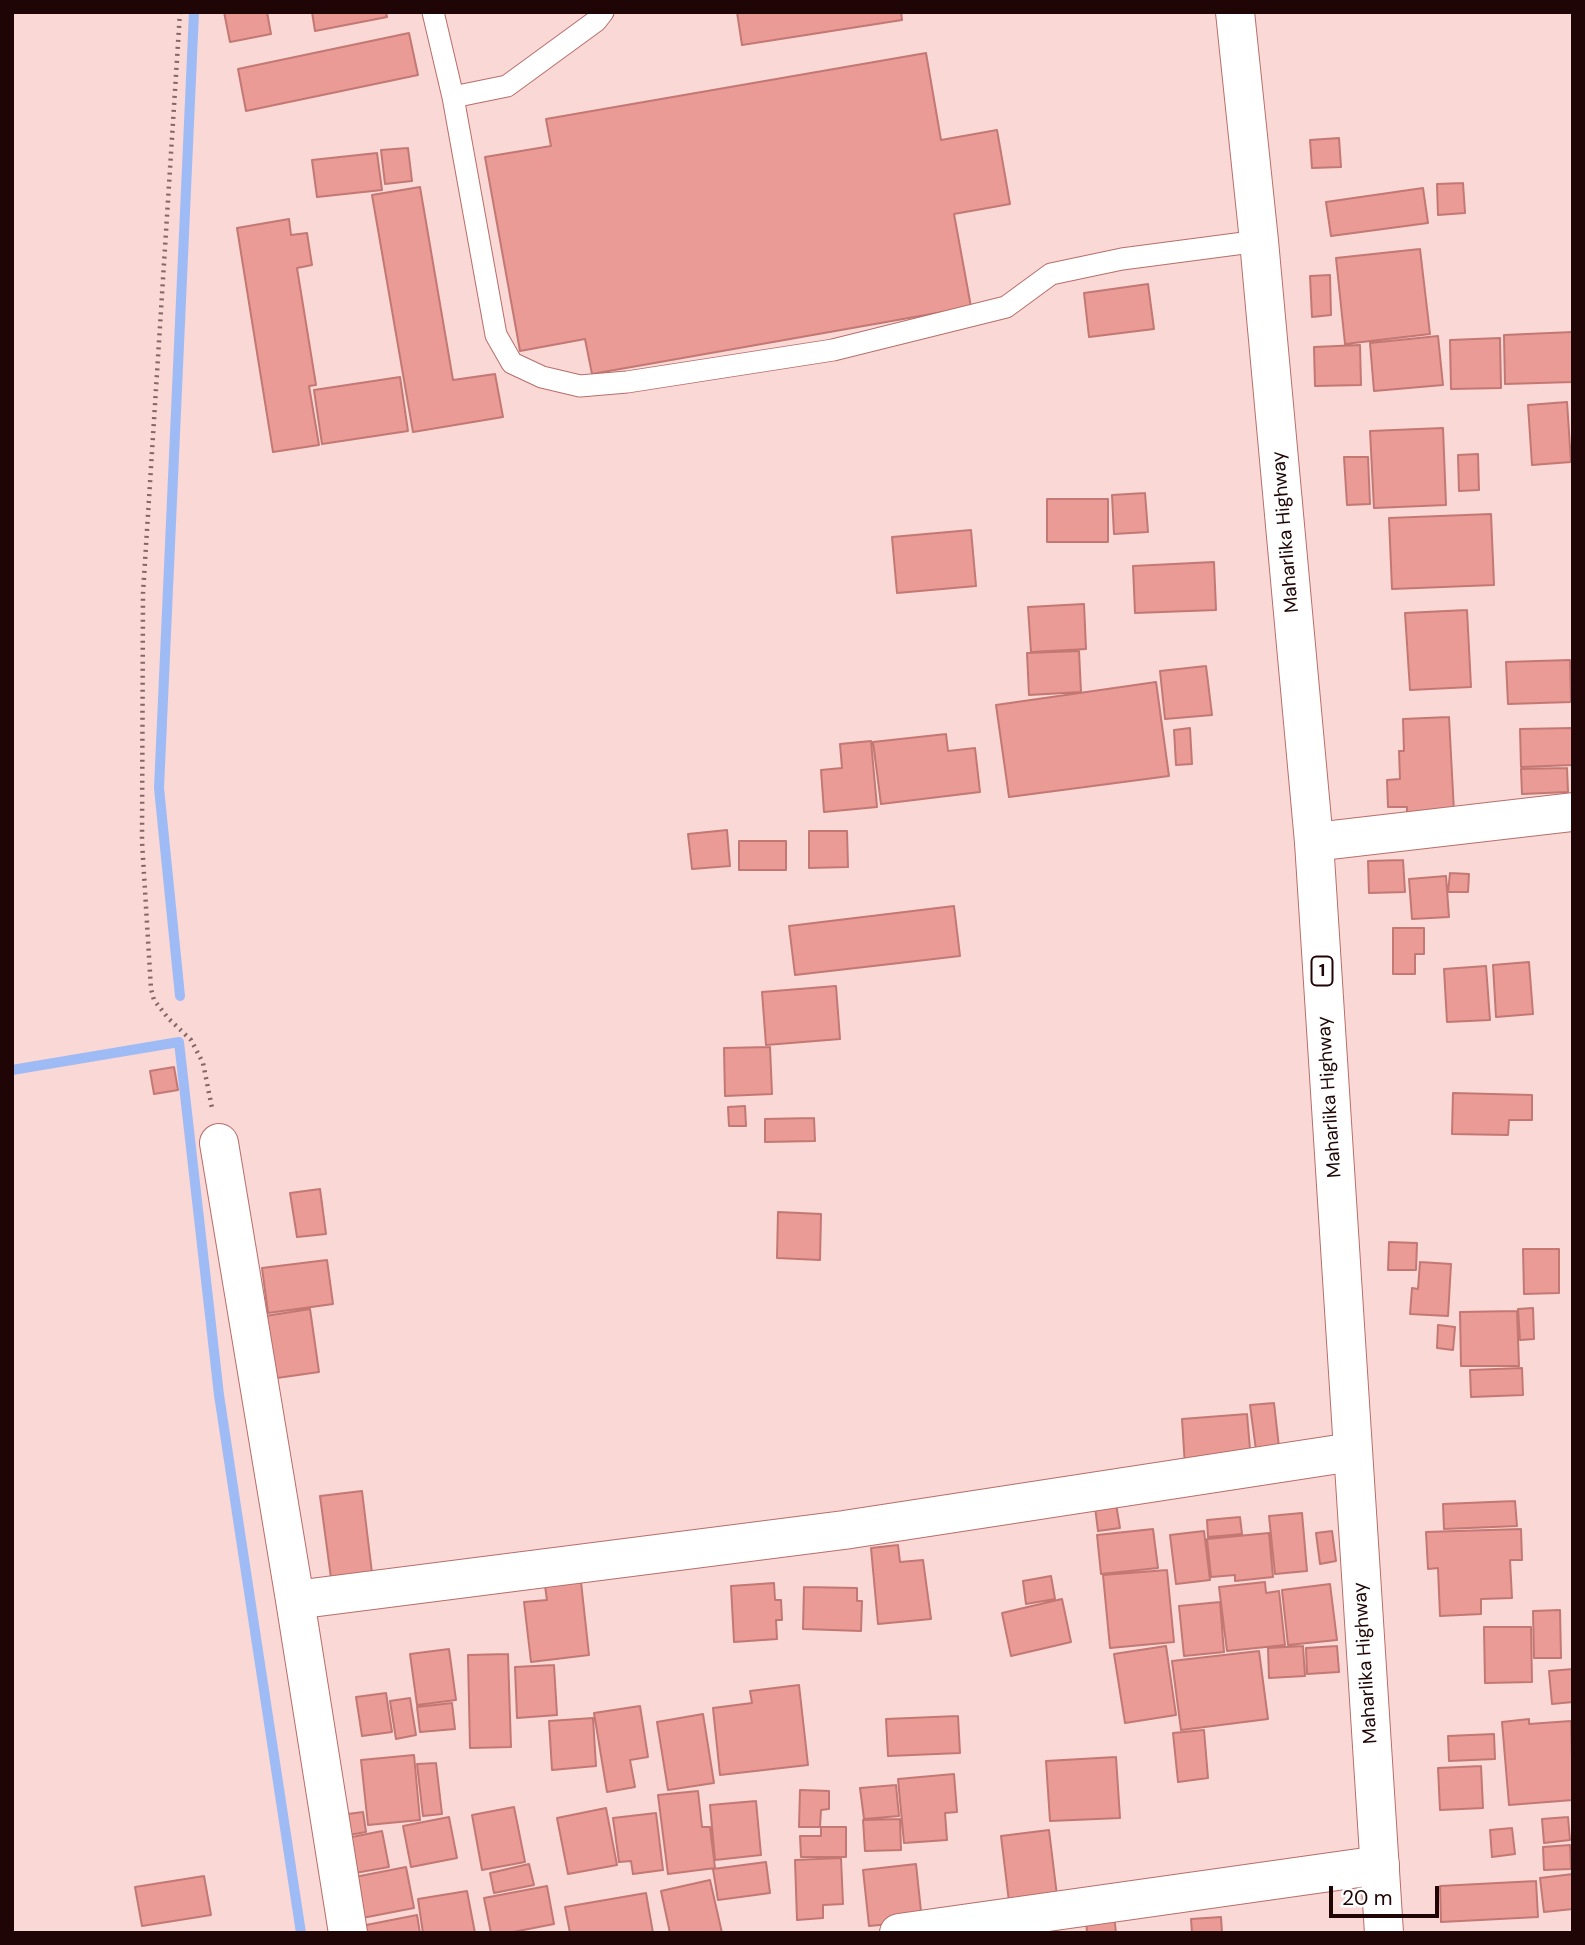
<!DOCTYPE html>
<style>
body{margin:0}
#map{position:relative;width:1585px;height:1945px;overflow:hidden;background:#f9d8d5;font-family:"DM Sans",sans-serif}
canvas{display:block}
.frame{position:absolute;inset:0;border:14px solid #1f0505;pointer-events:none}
.scale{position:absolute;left:1329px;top:1886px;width:110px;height:32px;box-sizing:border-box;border:4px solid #1f0505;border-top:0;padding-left:9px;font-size:21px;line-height:24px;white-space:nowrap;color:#1f0505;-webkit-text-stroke:5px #fff;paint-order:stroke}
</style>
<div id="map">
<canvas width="1585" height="1945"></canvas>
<div class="frame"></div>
<div class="scale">20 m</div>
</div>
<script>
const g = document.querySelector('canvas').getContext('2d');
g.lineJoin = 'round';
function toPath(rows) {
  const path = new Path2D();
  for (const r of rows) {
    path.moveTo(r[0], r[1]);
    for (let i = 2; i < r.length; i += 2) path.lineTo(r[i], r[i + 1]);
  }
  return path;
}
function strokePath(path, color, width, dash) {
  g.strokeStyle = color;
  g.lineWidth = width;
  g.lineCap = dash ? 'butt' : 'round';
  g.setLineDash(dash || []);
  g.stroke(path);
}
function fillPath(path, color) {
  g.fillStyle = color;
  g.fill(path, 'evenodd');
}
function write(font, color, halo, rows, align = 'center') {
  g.font = font + ' "DM Sans",sans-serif';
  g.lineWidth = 5;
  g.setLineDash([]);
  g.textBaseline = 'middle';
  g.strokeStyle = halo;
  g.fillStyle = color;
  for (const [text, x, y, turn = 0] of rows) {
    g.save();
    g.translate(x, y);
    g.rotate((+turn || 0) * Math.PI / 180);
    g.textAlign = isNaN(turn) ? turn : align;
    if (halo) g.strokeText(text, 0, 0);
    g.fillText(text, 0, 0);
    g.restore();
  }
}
strokePath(toPath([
 [180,996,159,788,194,12],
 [12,1070,179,1042,219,1395,301,1933]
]), '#9ebbf5', 10);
const building = toPath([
 [224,12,267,12,271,34,230,42,224,12],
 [312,12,386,12,387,17,315,31,312,12],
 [737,12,901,12,902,20,742,45,737,12],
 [409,33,418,75,246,111,238,69,409,33],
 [926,53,941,140,997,130,1010,204,954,214,971,307,592,374,585,339,520,351,485,157,551,146,546,119,926,53],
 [1339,138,1341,167,1312,168,1310,140,1339,138],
 [408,148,412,181,385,184,381,150,408,148],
 [377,153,382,190,317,197,312,160,377,153],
 [1463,183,1465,213,1438,215,1437,184,1463,183],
 [420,187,453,380,495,374,503,417,413,432,372,195,420,187],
 [1423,188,1428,223,1331,236,1326,202,1423,188],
 [289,219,291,235,307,233,312,265,297,268,316,385,309,386,319,445,273,452,237,228,289,219],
 [1420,249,1430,334,1345,344,1336,258,1420,249],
 [1330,275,1331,315,1312,317,1310,276,1330,275],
 [1148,284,1154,329,1089,337,1084,293,1148,284],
 [1573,332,1573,382,1505,384,1504,335,1573,332],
 [1438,336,1443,385,1374,391,1370,343,1438,336],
 [1500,338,1501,388,1451,389,1450,340,1500,338],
 [1360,345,1361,385,1315,386,1314,347,1360,345],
 [400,377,408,431,322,444,314,390,400,377],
 [1567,402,1571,462,1532,465,1528,405,1567,402],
 [1443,428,1446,505,1374,508,1370,431,1443,428],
 [1478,454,1479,490,1459,491,1458,455,1478,454],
 [1344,457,1368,457,1370,504,1347,505,1344,457],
 [1145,493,1148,532,1114,534,1112,495,1145,493],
 [1047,499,1108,499,1108,542,1047,542,1047,499],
 [1491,514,1494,585,1392,589,1389,518,1491,514],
 [971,530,976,586,897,593,892,537,971,530],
 [1214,562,1216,610,1135,613,1133,566,1214,562],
 [1084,604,1086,649,1031,652,1028,607,1084,604],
 [1467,610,1471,687,1410,690,1405,613,1467,610],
 [1079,651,1081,692,1029,695,1027,653,1079,651],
 [1570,660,1571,702,1508,704,1506,662,1570,660],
 [1206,666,1212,715,1165,719,1160,671,1206,666],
 [1156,682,1169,776,1009,797,996,705,1156,682],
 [1449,717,1454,812,1407,814,1407,807,1388,807,1387,780,1400,779,1399,751,1404,751,1403,719,1449,717],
 [1190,728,1192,764,1176,765,1174,730,1190,728],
 [1573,728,1573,765,1521,767,1520,729,1573,728],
 [946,734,948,751,975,748,980,792,881,804,873,742,946,734],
 [871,741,877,807,824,812,821,770,842,768,840,744,871,741],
 [1567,768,1568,792,1522,794,1521,769,1567,768],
 [727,830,730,866,692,869,688,834,727,830],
 [809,831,847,831,848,867,809,868,809,831],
 [739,841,786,841,786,870,739,870,739,841],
 [1403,860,1405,892,1369,893,1368,861,1403,860],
 [1450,873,1469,874,1468,892,1448,892,1450,873],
 [1446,876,1449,917,1412,919,1409,879,1446,876],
 [954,906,960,956,795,975,789,926,954,906],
 [1393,928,1424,928,1424,954,1415,954,1415,974,1393,974,1393,928],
 [1529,962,1533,1014,1496,1017,1493,965,1529,962],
 [1486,966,1490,1020,1447,1022,1444,969,1486,966],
 [836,986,840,1039,766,1045,762,992,836,986],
 [770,1047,772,1094,725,1096,724,1048,770,1047],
 [174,1067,178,1090,154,1094,150,1071,174,1067],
 [1453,1093,1532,1095,1532,1120,1509,1120,1508,1135,1452,1134,1453,1093],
 [745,1106,746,1126,729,1126,728,1107,745,1106],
 [814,1118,815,1141,765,1142,765,1119,814,1118],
 [320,1189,326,1234,297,1237,290,1193,320,1189],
 [778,1212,821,1214,820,1260,777,1258,778,1212],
 [1389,1242,1417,1243,1416,1270,1388,1270,1389,1242],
 [1523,1249,1559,1249,1559,1293,1524,1294,1523,1249],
 [327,1260,333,1304,268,1313,262,1268,327,1260],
 [1420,1262,1451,1264,1448,1316,1410,1314,1412,1288,1418,1289,1420,1262],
 [1533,1308,1534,1339,1520,1340,1518,1309,1533,1308],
 [310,1309,319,1372,263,1380,253,1318,310,1309],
 [1517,1311,1519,1366,1461,1366,1460,1312,1517,1311],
 [1438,1325,1455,1327,1453,1350,1437,1348,1438,1325],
 [1522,1368,1523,1395,1471,1397,1470,1370,1522,1368],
 [1274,1403,1279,1447,1256,1450,1250,1405,1274,1403],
 [1247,1414,1251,1461,1185,1466,1182,1419,1247,1414],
 [362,1491,372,1573,331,1578,320,1496,362,1491],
 [1515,1501,1517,1526,1444,1529,1443,1504,1515,1501],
 [1116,1504,1120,1528,1098,1531,1095,1507,1116,1504],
 [1302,1513,1307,1571,1275,1574,1269,1516,1302,1513],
 [1240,1517,1242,1534,1208,1537,1207,1520,1240,1517],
 [1153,1529,1158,1568,1101,1574,1097,1535,1153,1529],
 [1521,1529,1522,1560,1510,1560,1512,1598,1481,1599,1481,1614,1440,1616,1438,1568,1428,1569,1426,1532,1521,1529],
 [1204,1531,1210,1580,1176,1584,1170,1535,1204,1531],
 [1332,1531,1336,1561,1320,1564,1316,1533,1332,1531],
 [1269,1533,1273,1577,1235,1581,1235,1575,1211,1577,1207,1539,1269,1533],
 [898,1545,900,1562,923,1560,931,1619,878,1624,871,1548,898,1545],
 [1167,1570,1174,1642,1110,1648,1103,1575,1167,1570],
 [1051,1576,1055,1599,1026,1604,1023,1581,1051,1576],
 [581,1582,589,1655,531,1662,524,1602,547,1600,545,1586,581,1582],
 [1265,1582,1266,1593,1279,1591,1285,1645,1227,1651,1219,1587,1265,1582],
 [774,1583,775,1600,781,1600,782,1620,776,1620,777,1639,734,1642,731,1586,774,1583],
 [1330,1584,1337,1640,1288,1645,1282,1590,1330,1584],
 [804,1587,857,1588,857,1601,862,1601,861,1631,803,1629,804,1587],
 [1062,1599,1071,1642,1011,1656,1002,1613,1062,1599],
 [1220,1602,1224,1652,1184,1656,1179,1606,1220,1602],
 [1560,1610,1561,1658,1534,1658,1533,1611,1560,1610],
 [1484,1627,1531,1627,1532,1682,1485,1683,1484,1627],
 [1166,1646,1176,1715,1125,1723,1114,1654,1166,1646],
 [1303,1646,1305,1676,1269,1678,1268,1648,1303,1646],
 [1337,1646,1339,1672,1307,1674,1306,1648,1337,1646],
 [449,1649,456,1700,417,1705,410,1654,449,1649],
 [1259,1651,1268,1719,1181,1730,1172,1661,1259,1651],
 [508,1654,511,1747,470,1748,468,1655,508,1654],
 [554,1665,557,1715,517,1718,515,1667,554,1665],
 [1573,1669,1573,1702,1552,1704,1549,1671,1573,1669],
 [799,1685,808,1765,720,1775,713,1708,752,1703,750,1691,799,1685],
 [386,1693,392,1732,362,1736,356,1697,386,1693],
 [410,1698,416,1735,396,1739,390,1701,410,1698],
 [452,1703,455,1729,420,1732,417,1707,452,1703],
 [640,1706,648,1757,630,1760,635,1787,607,1792,594,1713,640,1706],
 [703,1714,714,1783,668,1790,657,1722,703,1714],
 [958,1716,960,1753,888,1756,886,1719,958,1716],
 [593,1718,596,1766,552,1770,549,1721,593,1718],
 [1529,1719,1529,1724,1571,1721,1573,1800,1509,1805,1502,1722,1529,1719],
 [1204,1730,1208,1778,1178,1782,1173,1733,1204,1730],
 [1494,1734,1495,1759,1449,1761,1448,1736,1494,1734],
 [414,1755,420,1820,368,1825,361,1760,414,1755],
 [1116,1757,1120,1818,1050,1821,1046,1761,1116,1757],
 [436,1763,442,1814,423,1816,417,1764,436,1763],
 [1481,1766,1483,1808,1440,1810,1438,1768,1481,1766],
 [954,1774,957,1812,945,1813,947,1840,904,1843,898,1779,954,1774],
 [896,1785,899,1816,864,1819,860,1788,896,1785],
 [800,1790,829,1791,829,1809,821,1810,820,1827,799,1827,800,1790],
 [698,1791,702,1827,710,1827,715,1868,668,1874,658,1795,698,1791],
 [756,1801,761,1855,715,1860,710,1805,756,1801],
 [514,1807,525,1862,482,1870,472,1815,514,1807],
 [606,1808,617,1865,568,1874,557,1818,606,1808],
 [363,1812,366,1832,343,1836,340,1815,363,1812],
 [656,1813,663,1870,633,1874,631,1861,619,1862,613,1818,656,1813],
 [449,1817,457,1858,411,1867,403,1826,449,1817],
 [1568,1817,1570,1840,1544,1843,1542,1819,1568,1817],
 [900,1819,901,1850,865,1851,863,1820,900,1819],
 [821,1827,846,1827,846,1857,801,1857,800,1836,821,1836,821,1827],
 [1512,1828,1515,1854,1492,1857,1490,1830,1512,1828],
 [1049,1830,1058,1904,1010,1910,1001,1836,1049,1830],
 [382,1831,389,1867,349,1874,342,1839,382,1831],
 [1570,1845,1571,1869,1544,1870,1543,1847,1570,1845],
 [841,1858,843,1904,823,1905,823,1918,797,1920,795,1860,841,1858],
 [766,1862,770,1893,718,1900,713,1869,766,1862],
 [529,1864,534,1885,494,1893,490,1873,529,1864],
 [916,1864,922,1921,869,1926,863,1870,916,1864],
 [406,1867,414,1908,357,1919,350,1878,406,1867],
 [1573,1874,1573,1909,1544,1912,1540,1878,1573,1874],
 [204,1876,211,1915,142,1926,135,1887,204,1876],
 [710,1880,722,1933,670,1933,661,1891,710,1880],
 [1536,1881,1538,1917,1441,1922,1440,1886,1536,1881],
 [547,1886,554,1924,508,1933,491,1933,484,1898,547,1886],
 [467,1891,475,1933,423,1933,418,1899,467,1891],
 [646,1893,653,1933,570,1933,565,1907,646,1893],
 [417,1915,420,1933,363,1933,361,1926,417,1915],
 [1114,1915,1116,1933,1087,1933,1086,1917,1114,1915],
 [1221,1917,1222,1933,1192,1933,1191,1919,1221,1917]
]);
fillPath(building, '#ea9b96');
strokePath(building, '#c37874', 2);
const lane = toPath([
 [433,12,453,97,496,335,512,363,542,377,580,386,627,382,833,350,1006,307,1051,274,1122,259,1259,241],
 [453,97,507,86,596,21,603,12]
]);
const street = toPath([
 [1314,842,1573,812],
 [219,1143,295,1600,348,1933],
 [295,1600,844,1530,1352,1452],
 [899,1933,1380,1865]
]);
const primary = toPath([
 [1235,12,1259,241,1314,842,1384,1933]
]);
strokePath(lane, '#b86e69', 23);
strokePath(street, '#b86e69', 40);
strokePath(primary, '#b86e69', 40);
strokePath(toPath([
 [180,12,143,593,142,841,151,989,154,1000,168,1018,191,1040,203,1063,212,1108]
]), '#846665', 4.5, [2, 5]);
strokePath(lane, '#fff', 21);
strokePath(street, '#fff', 38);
strokePath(primary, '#fff', 38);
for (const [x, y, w] of [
 [1322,971,21]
]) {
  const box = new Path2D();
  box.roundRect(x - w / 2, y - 14.5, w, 29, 5);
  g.fillStyle = '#fff';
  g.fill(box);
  strokePath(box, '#1f0505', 2);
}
write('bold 18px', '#1f0505', null, [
 ["1",1322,971]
]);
write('19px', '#1f0505', '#fff', [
 ["Maharlika Highway",1286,532,-95],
 ["Maharlika Highway",1330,1097,-94],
 ["Maharlika Highway",1366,1663,-94]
]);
</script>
